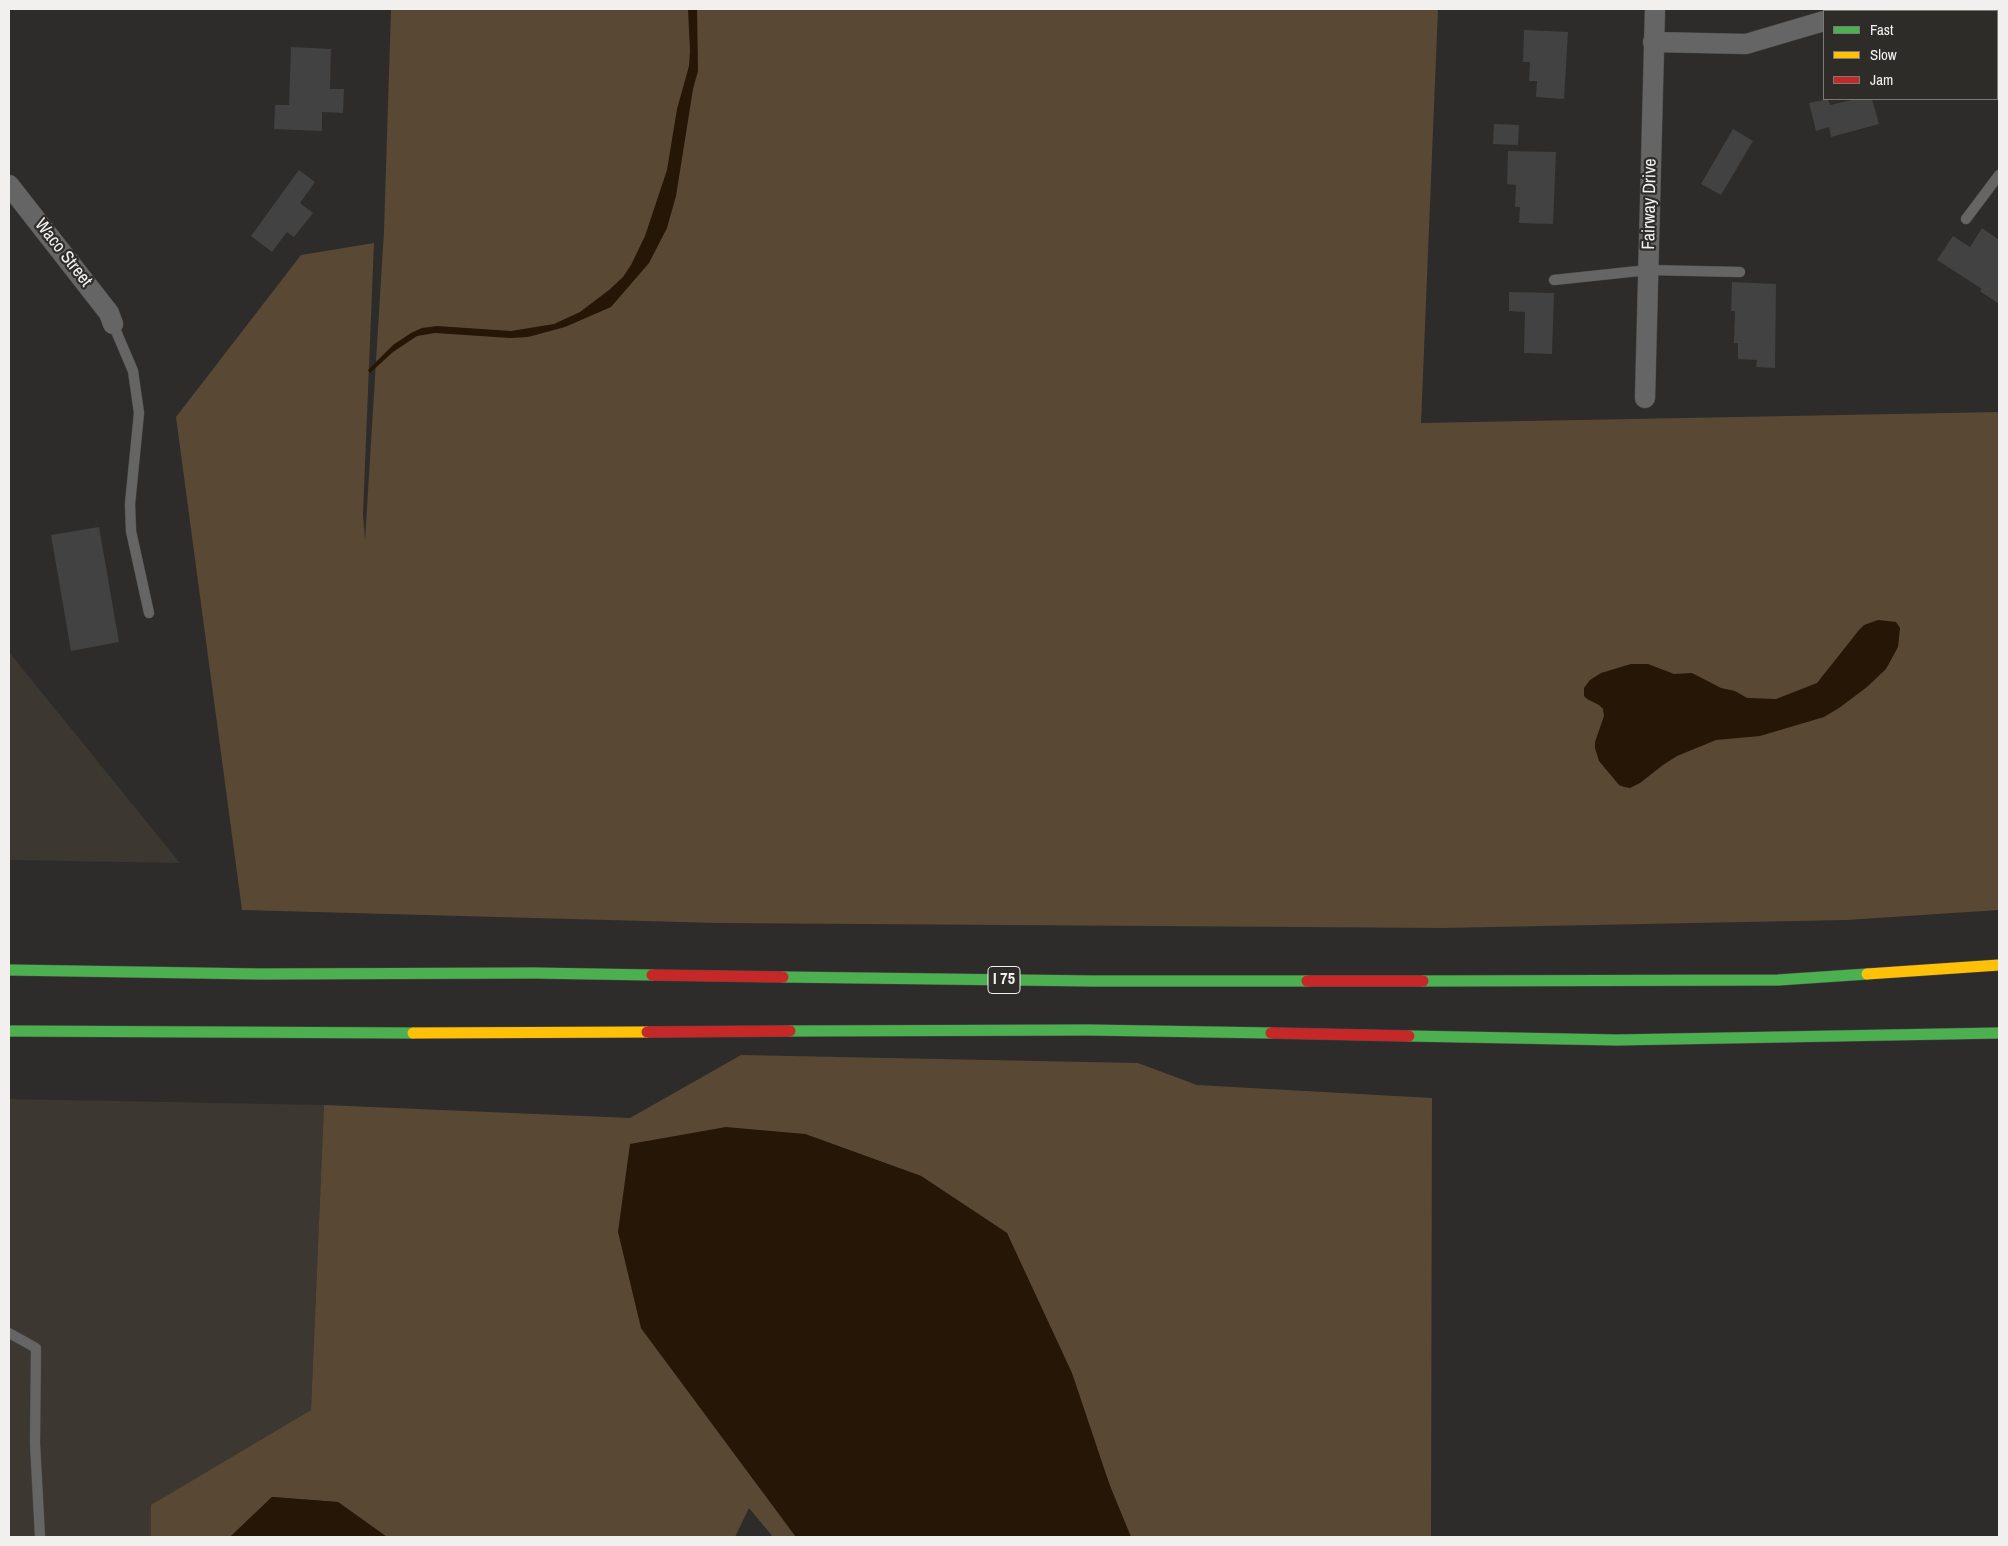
<!DOCTYPE html>
<style>
body{margin:0}
#map{position:relative;width:2008px;height:1546px;overflow:hidden;background:#2d2c2a;font-family:"Archivo Narrow",sans-serif}
canvas{display:block}
.frame{position:absolute;inset:0;border:10px solid #f2f0ef;pointer-events:none}
.legend{position:absolute;left:1823px;top:10px;width:175px;height:90px;box-sizing:border-box;background:#2e2c29;border:1px solid #7c7a78;margin:0;padding:6px 9px;list-style:none;font-size:15px;color:#f2f0ef}
.legend li{display:flex;align-items:center;gap:10px;height:25px}
.legend b{width:25px;border:1px solid #7c7a78}
</style>
<div id="map">
<canvas width="2008" height="1546"></canvas>
<div class="frame"></div>
<ul class="legend">
<li><b style="height:6px;background:#4caf50"></b>Fast</li>
<li><b style="height:6px;background:#ffc107"></b>Slow</li>
<li><b style="height:6px;background:#c62828"></b>Jam</li>
</ul>
</div>
<script>
const g = document.querySelector('canvas').getContext('2d');
g.lineJoin = 'round';
function fillPath(path, color) {
  g.fillStyle = color;
  g.fill(path, 'evenodd');
}
function toPath(rows) {
  const path = new Path2D();
  for (const r of rows) {
    path.moveTo(r[0], r[1]);
    for (let i = 2; i < r.length; i += 2) path.lineTo(r[i], r[i + 1]);
  }
  return path;
}
function strokePath(path, color, width, dash) {
  g.strokeStyle = color;
  g.lineWidth = width;
  g.lineCap = dash ? 'butt' : 'round';
  g.setLineDash(dash || []);
  g.stroke(path);
}
function write(font, color, halo, rows, align = 'center') {
  g.font = font + ' "Archivo Narrow",sans-serif';
  g.lineWidth = 4.5;
  g.setLineDash([]);
  g.textBaseline = 'middle';
  g.strokeStyle = halo;
  g.fillStyle = color;
  for (const [text, x, y, turn = 0] of rows) {
    g.save();
    g.translate(x, y);
    g.rotate((+turn || 0) * Math.PI / 180);
    g.textAlign = isNaN(turn) ? turn : align;
    if (halo) g.strokeText(text, 0, 0);
    g.fillText(text, 0, 0);
    g.restore();
  }
}
fillPath(toPath([
 [9,652,180,863,9,860],
 [9,1099,324,1105,311,1410,152,1505,151,1537,9,1537]
]), '#3c3731');
fillPath(toPath([
 [391,9,1438,9,1421,423,1999,412,1999,910,1846,920,1443,928,717,923,242,910,176,417,301,255,374,243,363,514,365,540,384,231],
 [741,1055,1138,1063,1197,1085,1432,1098,1431,1537,1131,1537,1007,1233,921,1176,805,1134,641,1328,796,1537,773,1537,749,1508,735,1537,387,1537,338,1502,272,1497,230,1537,151,1537,151,1505,311,1410,324,1105,630,1118]
]), '#594834');
fillPath(toPath([
 [688,9,697,9,698,71,693,89,676,196,667,228,649,263,611,307,565,327,528,337,510,338,435,333,417,336,393,352,370,373,368,370,393,345,411,333,422,328,437,326,511,331,554,324,580,312,609,290,623,277,631,265,645,236,667,170,677,109,689,66,690,51],
 [1878,620,1896,622,1900,628,1898,647,1886,669,1867,687,1839,708,1824,717,1760,736,1716,740,1677,756,1663,765,1640,783,1630,788,1624,787,1619,785,1599,761,1595,748,1595,742,1604,716,1603,709,1599,705,1587,699,1584,696,1584,688,1590,680,1601,673,1631,664,1648,664,1674,674,1692,673,1721,688,1735,691,1747,698,1776,699,1817,683,1859,630,1864,625],
 [726,1127,805,1134,921,1176,1007,1233,1072,1373,1111,1489,1131,1537,796,1537,641,1328,618,1232,630,1144],
 [272,1497,338,1502,387,1537,230,1537]
]), '#251605');
fillPath(toPath([
 [1524,30,1568,32,1564,99,1536,97,1537,81,1529,81,1530,62,1523,62],
 [291,47,331,49,330,89,344,89,343,113,322,112,322,131,274,129,275,105,289,105],
 [1828,99,1830,105,1856,99,1872,99,1879,124,1831,137,1829,127,1816,131,1809,103],
 [1494,124,1519,125,1518,145,1493,144],
 [1733,129,1753,141,1721,195,1701,184],
 [1508,151,1556,152,1553,224,1519,223,1520,207,1515,207,1516,185,1507,184],
 [299,170,315,182,300,203,313,213,294,237,287,232,272,252,251,236],
 [1982,228,1999,240,1999,304,1980,291,1982,289,1937,260,1953,236,1970,247],
 [1732,282,1776,284,1775,368,1756,367,1757,360,1738,359,1738,343,1734,343,1735,311,1731,311],
 [1509,292,1554,293,1552,354,1524,353,1525,312,1509,311],
 [99,527,119,642,71,651,51,535]
]), '#424242');
const lane = toPath([
 [1966,219,1999,175],
 [1554,280,1648,270,1740,272],
 [113,324,133,371,139,413,130,504,131,531,149,613],
 [9,1333,36,1348,35,1443,40,1537]
]);
const street = toPath([
 [1851,11,1857,9],
 [1653,42,1746,44,1824,21],
 [9,185,109,313,113,324],
 [1645,398,1655,9]
]);
const fast = toPath([
 [9,970,260,974,534,973,652,975],
 [783,977,1094,981,1307,981],
 [1423,981,1778,980,1867,974],
 [9,1031,413,1033],
 [790,1031,1089,1030,1271,1033],
 [1409,1036,1617,1040,1999,1033]
]);
const slow = toPath([
 [1867,974,1999,965],
 [413,1033,647,1032]
]);
const jam = toPath([
 [652,975,783,977],
 [1307,981,1423,981],
 [647,1032,790,1031],
 [1271,1033,1409,1036]
]);
strokePath(lane, '#4a4947', 11);
strokePath(street, '#4a4947', 21);
strokePath(fast, '#4a4947', 12);
strokePath(slow, '#4a4947', 12);
strokePath(jam, '#4a4947', 12);
strokePath(lane, '#666565', 10);
strokePath(street, '#666565', 20);
strokePath(fast, '#4caf50', 11);
strokePath(slow, '#ffc107', 11);
strokePath(jam, '#c62828', 11);
for (const [x, y, w] of [
 [1004,980,32]
]) {
  const box = new Path2D();
  box.roundRect(x - w / 2, y - 13.5, w, 27, 4);
  g.fillStyle = '#2e2c29';
  g.fill(box);
  strokePath(box, '#f2f0ef', 1);
}
write('bold 16px', '#f2f0ef', null, [
 ["I 75",1004,980]
]);
write('18px', '#f2f0ef', '#2e2c29', [
 ["Fairway Drive",1650,204,-89],
 ["Waco Street",63,253,52]
]);
</script>
